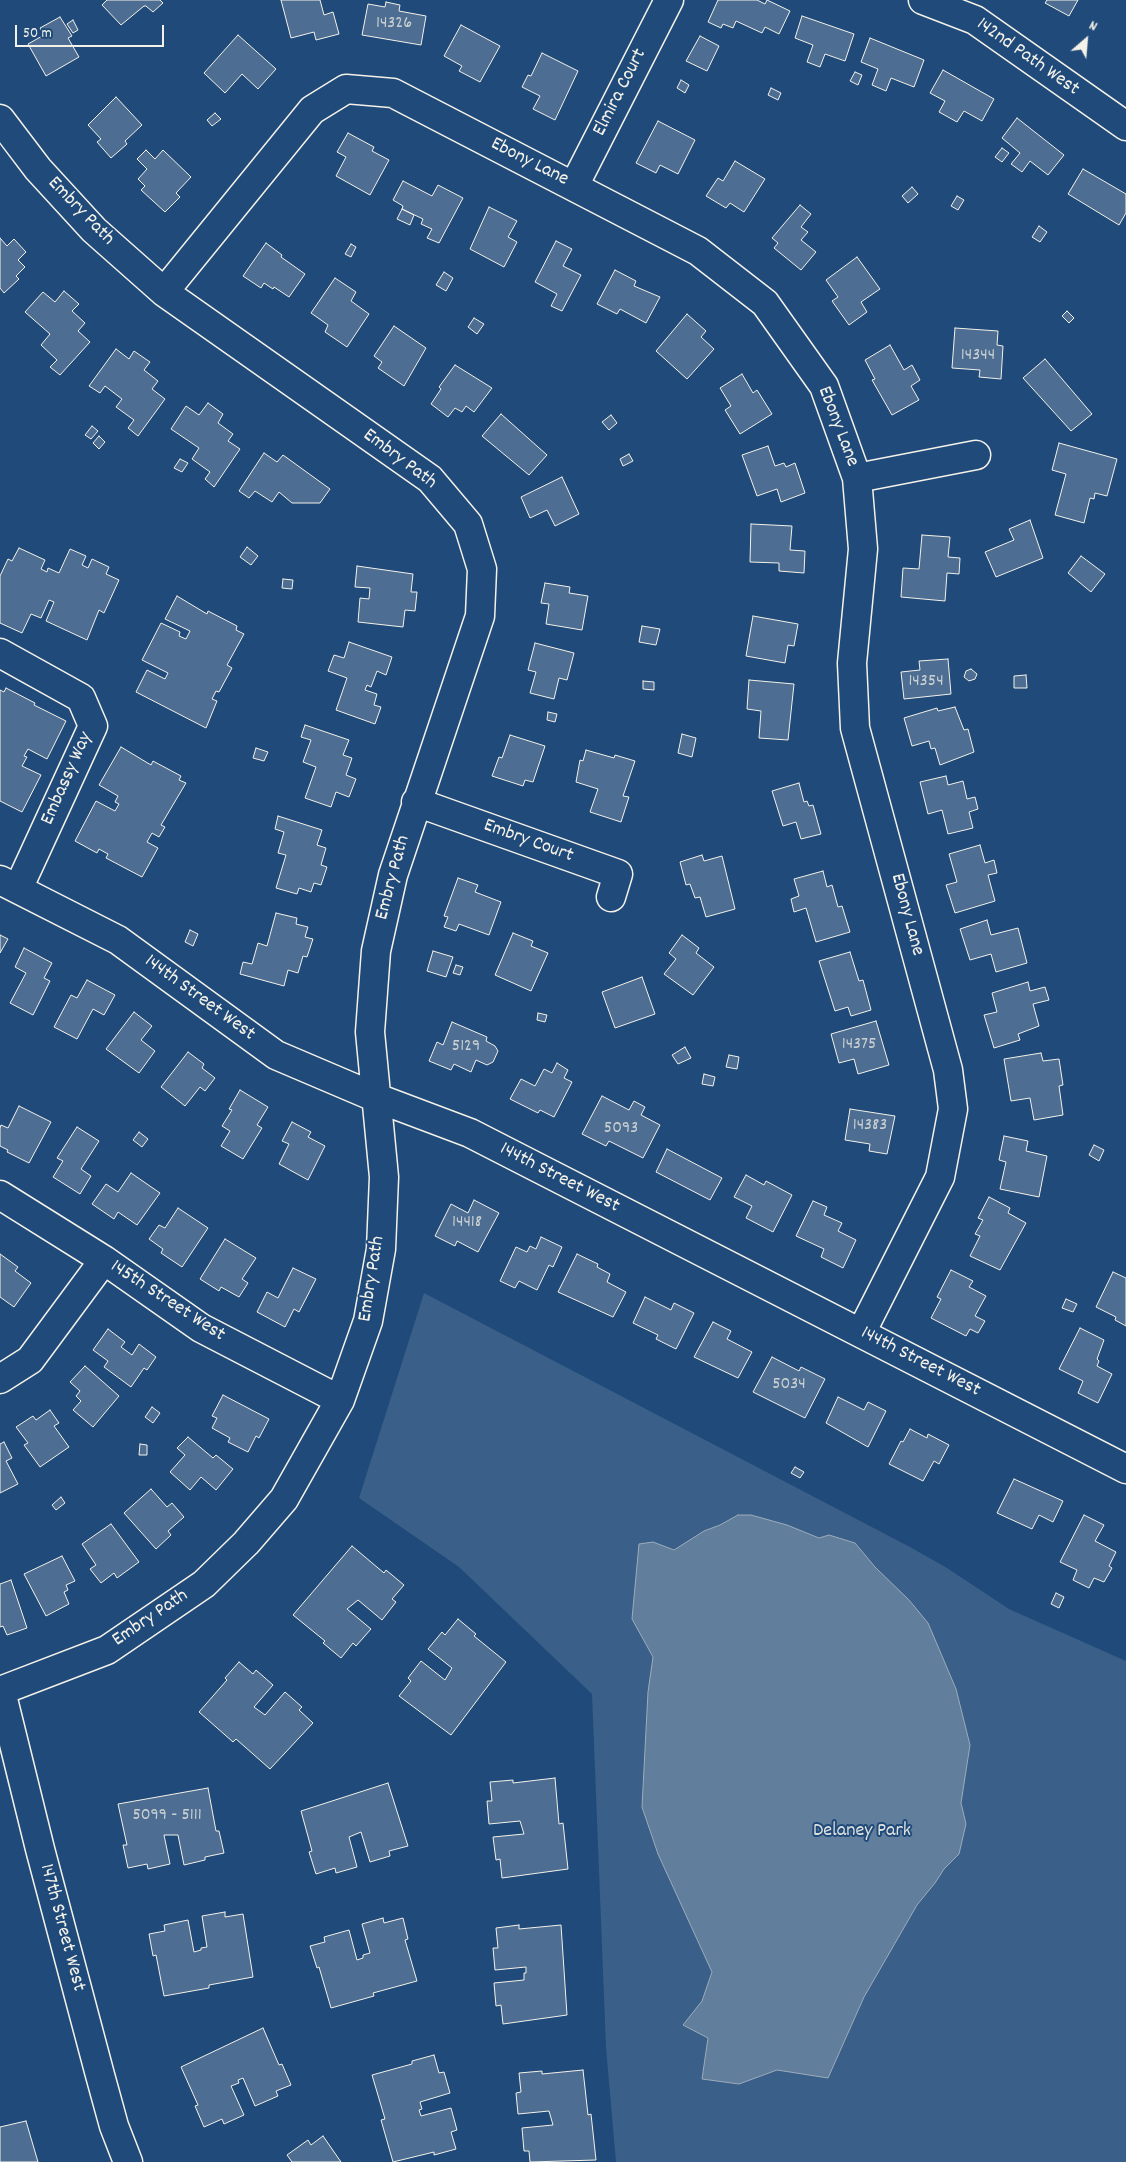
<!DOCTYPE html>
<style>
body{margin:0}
#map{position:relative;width:1126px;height:2162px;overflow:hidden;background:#1f4a7a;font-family:Dekko,sans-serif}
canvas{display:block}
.north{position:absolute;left:1061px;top:15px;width:50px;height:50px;-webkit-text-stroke:4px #1f4a7a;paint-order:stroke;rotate:27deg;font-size:14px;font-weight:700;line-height:20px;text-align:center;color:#f4f1e8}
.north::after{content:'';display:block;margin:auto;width:18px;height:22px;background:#f4f1e8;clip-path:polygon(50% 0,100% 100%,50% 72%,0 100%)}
.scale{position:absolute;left:15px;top:25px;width:149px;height:22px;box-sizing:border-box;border:2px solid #f4f1e8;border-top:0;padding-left:6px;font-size:15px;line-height:18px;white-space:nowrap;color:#f4f1e8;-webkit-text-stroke:4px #1f4a7a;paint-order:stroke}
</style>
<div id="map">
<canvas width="1126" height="2162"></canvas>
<div class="north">N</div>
<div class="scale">50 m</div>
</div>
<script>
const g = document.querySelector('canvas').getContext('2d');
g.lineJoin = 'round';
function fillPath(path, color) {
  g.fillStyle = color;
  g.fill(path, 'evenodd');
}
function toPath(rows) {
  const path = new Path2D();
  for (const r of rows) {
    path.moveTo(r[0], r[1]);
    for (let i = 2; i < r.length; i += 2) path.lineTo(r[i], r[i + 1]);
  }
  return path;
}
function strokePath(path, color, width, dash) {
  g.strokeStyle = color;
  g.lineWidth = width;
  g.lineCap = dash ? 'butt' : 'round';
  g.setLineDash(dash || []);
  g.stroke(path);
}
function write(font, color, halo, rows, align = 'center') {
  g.font = font + ' Dekko,sans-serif';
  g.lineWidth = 4;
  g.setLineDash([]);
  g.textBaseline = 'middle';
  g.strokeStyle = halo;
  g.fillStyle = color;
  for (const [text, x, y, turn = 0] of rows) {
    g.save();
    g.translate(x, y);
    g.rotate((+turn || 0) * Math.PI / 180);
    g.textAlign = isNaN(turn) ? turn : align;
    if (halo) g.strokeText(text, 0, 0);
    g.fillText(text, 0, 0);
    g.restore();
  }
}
fillPath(toPath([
 [424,1293,910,1547,947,1568,1009,1609,1126,1661,1126,2162,616,2162,606,2048,592,1694,459,1567,359,1498]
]), '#3a5f88');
const water = toPath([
 [738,1515,751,1515,787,1525,819,1538,829,1535,855,1543,875,1567,909,1600,928,1623,956,1689,970,1745,961,1803,966,1824,959,1854,944,1869,935,1883,917,1905,864,1997,828,2078,777,2070,739,2084,702,2079,708,2038,683,2025,702,2001,712,1972,658,1854,642,1807,648,1692,653,1657,632,1619,639,1544,653,1542,674,1550,704,1531,720,1525,738,1515]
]);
fillPath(water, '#627e9d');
strokePath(water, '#9cacbb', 1);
const building = toPath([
 [107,0,160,0,163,3,153,12,146,6,144,6,121,25,102,5,107,0],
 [281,0,320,0,324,15,333,12,339,34,316,40,314,32,291,38,281,0],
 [718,0,757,0,765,4,767,0,790,11,779,34,765,27,762,33,736,21,733,28,723,24,721,28,708,22,718,0],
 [1047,0,1078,0,1069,16,1045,3,1047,0],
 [386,2,400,5,399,11,426,16,421,45,362,35,368,4,385,7,386,2],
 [802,16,854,34,845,61,825,54,820,67,807,62,813,45,795,38,802,16],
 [60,17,72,36,68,38,79,57,46,76,28,44,44,35,40,28,60,17],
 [73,20,78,30,73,33,67,24,73,20],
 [461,25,500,46,480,82,459,71,462,66,444,56,461,25],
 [238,35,276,69,258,89,242,74,225,93,204,73,238,35],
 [700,36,719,46,707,71,686,61,700,36],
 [870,38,924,60,914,87,891,78,886,91,872,85,878,69,861,62,870,38],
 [542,53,578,71,555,120,533,109,540,96,522,87,528,75,531,76,542,53],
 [943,70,994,99,982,121,964,111,957,122,939,112,945,101,930,93,943,70],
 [855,72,862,75,858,85,850,81,855,72],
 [681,80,689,85,685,93,677,88,681,80],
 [771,88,781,93,778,100,768,95,771,88],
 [116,97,142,125,125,141,127,144,111,158,97,142,101,139,88,125,116,97],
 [215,113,221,119,212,126,207,120,215,113],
 [1017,118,1064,155,1048,175,1030,161,1022,172,1011,164,1020,153,1002,138,1017,118],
 [658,121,695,140,678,174,660,165,656,173,636,163,658,121],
 [348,133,374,147,372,151,389,160,370,195,336,176,346,157,337,152,348,133],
 [1002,148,1009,153,1002,162,995,157,1002,148],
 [146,150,155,159,163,150,191,177,176,193,180,197,165,212,141,190,145,186,138,179,147,169,137,159,146,150],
 [735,161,765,179,744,212,730,203,726,208,706,196,718,178,723,181,735,161],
 [1083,169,1126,194,1126,213,1119,225,1068,194,1083,169],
 [403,181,432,196,438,185,463,198,439,243,427,238,432,229,421,224,423,219,402,209,403,206,393,200,403,181],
 [912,187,918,194,908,203,902,196,912,187],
 [957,196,964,200,958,210,951,206,957,196],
 [800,205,811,214,801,227,808,232,801,240,816,252,801,270,774,248,778,243,772,238,800,205],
 [489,207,517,221,508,237,517,242,504,267,470,249,489,207],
 [402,209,414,215,410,225,397,219,402,209],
 [1039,226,1047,232,1040,242,1032,237,1039,226],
 [0,238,7,246,14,239,26,252,18,260,25,267,16,276,19,279,4,293,0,288,0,238],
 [556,241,572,249,563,266,581,275,562,311,551,306,557,294,535,282,556,241],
 [266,243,282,255,281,257,305,274,289,297,274,287,273,289,264,283,261,288,243,276,266,243],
 [351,244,356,247,351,257,345,254,351,244],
 [857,257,880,289,861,302,867,312,849,325,832,301,838,297,826,280,857,257],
 [615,270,636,281,634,286,660,297,646,323,620,309,617,314,597,304,615,270],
 [444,272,453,278,446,291,436,285,444,272],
 [335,278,356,292,351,301,369,314,347,347,325,332,328,325,311,313,335,278],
 [64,291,79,304,72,311,85,323,78,331,90,342,60,375,50,367,57,360,41,345,50,334,25,312,43,292,55,302,64,291],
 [1067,311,1074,318,1069,323,1062,316,1067,311],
 [687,314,706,331,701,337,714,349,687,379,656,351,687,314],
 [474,318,484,324,477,334,468,327,474,318],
 [394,326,426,348,404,386,378,368,382,362,374,356,394,326],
 [955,328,998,331,997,345,1003,346,1001,379,979,377,980,370,952,368,955,328],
 [890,345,904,370,912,365,920,380,911,386,919,400,892,415,872,380,875,379,865,360,890,345],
 [116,349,129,359,134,351,150,362,144,370,158,381,152,389,165,399,138,436,128,428,134,420,116,407,122,399,105,386,100,393,89,386,116,349],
 [1045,359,1092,414,1071,431,1023,378,1045,359],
 [455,365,492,388,474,412,466,406,462,412,455,408,448,417,431,404,441,389,439,387,455,365],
 [742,374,753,393,757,390,772,414,740,434,725,410,731,406,720,388,742,374],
 [208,403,223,414,218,423,233,434,228,441,240,449,214,487,205,479,210,472,192,459,199,448,171,429,186,406,199,415,208,403],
 [501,414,547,455,529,475,482,436,501,414],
 [611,415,617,423,609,430,602,422,611,415],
 [92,426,98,431,91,439,85,435,92,426],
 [99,436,105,442,99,449,93,443,99,436],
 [1059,443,1117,459,1107,496,1095,493,1094,499,1090,498,1084,523,1055,515,1066,474,1052,470,1059,443],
 [768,446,775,466,784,463,786,467,795,463,805,493,781,502,777,489,757,496,742,455,768,446],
 [264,453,277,462,283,455,330,489,320,503,292,503,279,492,272,502,255,491,249,498,239,491,264,453],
 [629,454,633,461,623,466,620,459,629,454],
 [180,459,188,463,182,472,174,468,180,459],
 [562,477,579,514,555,526,547,510,530,518,521,497,562,477],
 [1030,520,1043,558,996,577,985,552,1014,540,1009,529,1030,520],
 [751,524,792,526,790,550,805,551,804,573,779,571,779,563,750,562,751,524],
 [922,535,950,537,948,557,960,558,959,574,947,573,945,601,901,597,903,568,919,569,922,535],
 [247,547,258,556,251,565,240,557,247,547],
 [19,548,45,560,41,569,47,572,48,568,59,573,70,549,86,556,82,565,88,568,92,559,109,567,106,574,119,580,104,613,99,610,87,640,46,621,54,602,49,600,41,618,31,614,22,633,0,623,0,576,8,559,12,561,19,548],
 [1081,556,1105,574,1091,592,1068,573,1081,556],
 [357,566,413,574,411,592,417,592,415,611,405,610,403,627,358,622,360,598,369,599,370,588,355,587,357,566],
 [283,579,293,580,292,589,282,588,283,579],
 [545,583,570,587,569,593,588,596,582,630,546,624,549,604,541,603,545,583],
 [177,596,207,614,208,611,237,626,236,630,244,634,227,665,232,668,219,692,216,691,212,699,217,701,206,728,136,692,147,670,165,679,168,673,142,660,161,623,180,632,179,636,186,639,190,631,165,619,177,596],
 [753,616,798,624,794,646,788,645,785,663,746,656,753,616],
 [642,626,660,629,656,645,639,642,642,626],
 [349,642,392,657,386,675,377,671,371,687,367,685,365,690,377,694,374,705,381,707,375,724,336,710,347,678,328,671,334,655,344,658,349,642],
 [535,643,574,653,567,680,559,678,554,699,530,693,536,672,528,670,535,643],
 [948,659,951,694,904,699,901,672,920,670,919,661,948,659],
 [971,669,977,674,975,679,969,681,964,677,966,671,971,669],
 [1026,675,1027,688,1014,688,1014,676,1026,675],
 [749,680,794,684,788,740,759,738,761,711,747,709,749,680],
 [643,681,654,682,654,690,643,689,643,681],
 [6,688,35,703,34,705,66,721,47,759,28,749,24,756,27,757,22,766,41,775,22,812,0,801,0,690,4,692,6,688],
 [955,707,964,730,968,729,974,752,940,765,935,748,931,749,929,741,912,746,904,718,937,708,938,711,955,707],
 [548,712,557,714,555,722,547,720,548,712],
 [305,725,349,740,343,755,352,758,346,775,356,779,349,797,336,792,331,807,305,798,316,767,303,762,311,740,301,737,305,725],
 [682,734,696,738,692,757,678,753,682,734],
 [510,735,545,746,533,782,525,780,523,786,492,776,499,757,502,758,510,735],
 [121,747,151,765,153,761,181,776,179,780,186,783,161,825,165,827,159,837,152,833,147,842,158,848,142,877,106,858,108,854,99,849,97,853,75,841,96,801,115,811,119,804,115,802,118,796,99,785,121,747],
 [256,748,268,752,264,761,253,758,256,748],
 [586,750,614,758,615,755,635,761,623,796,629,797,621,822,590,812,598,789,576,782,580,760,583,761,586,750],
 [946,776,948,785,963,781,967,799,975,797,978,809,969,812,973,828,948,834,942,810,928,814,920,782,946,776],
 [799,783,804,802,807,801,809,806,813,805,821,834,801,839,796,822,783,826,772,791,799,783],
 [278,816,322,830,317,845,326,848,321,865,327,867,321,885,314,883,311,892,299,888,297,894,276,888,286,855,278,853,284,832,275,829,278,816],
 [980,845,985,863,994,860,997,873,988,875,995,901,955,913,946,885,957,882,949,854,980,845],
 [702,855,704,861,722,856,735,909,706,917,700,897,695,898,690,884,686,885,680,862,702,855],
 [823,871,827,887,832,885,838,907,842,906,850,932,816,942,806,908,794,912,791,899,799,896,794,879,823,871],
 [458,878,478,885,475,892,501,902,489,935,459,924,456,931,444,927,448,917,444,916,458,878],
 [276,913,297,918,296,924,308,927,305,937,313,939,307,957,303,956,298,973,288,970,284,986,240,974,243,962,252,964,258,943,267,946,276,913],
 [987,920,991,935,1018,928,1027,963,996,972,991,954,970,960,960,929,987,920],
 [190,930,198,934,193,946,185,942,190,930],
 [513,933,533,941,531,946,548,953,531,991,495,975,513,933],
 [0,935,8,939,0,953,0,935],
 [682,935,699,948,696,953,714,967,693,995,664,974,676,959,669,953,682,935],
 [24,948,52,963,44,978,50,981,33,1015,10,1003,26,973,15,967,24,948],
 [433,951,453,957,446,977,427,971,433,951],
 [850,952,859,981,863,980,871,1010,851,1016,848,1007,835,1011,819,961,850,952],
 [456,965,463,967,460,975,453,973,456,965],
 [642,977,655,1014,615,1028,602,992,642,977],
 [87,980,115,995,104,1015,93,1009,77,1039,54,1027,71,995,77,998,87,980],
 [1028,982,1030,991,1045,987,1049,1000,1033,1004,1039,1026,1018,1034,1020,1040,994,1048,984,1015,997,1012,992,993,1028,982],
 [134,1012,152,1026,141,1040,155,1051,139,1073,106,1049,134,1012],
 [538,1013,547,1015,545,1022,537,1020,538,1013],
 [876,1021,889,1065,858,1074,854,1059,839,1063,831,1034,876,1021],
 [452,1022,487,1037,486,1041,495,1046,498,1051,493,1062,487,1065,476,1060,471,1072,454,1064,451,1070,429,1061,437,1042,443,1045,452,1022],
 [685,1047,691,1058,678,1064,672,1055,685,1047],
 [188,1052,204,1064,202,1068,215,1078,205,1091,200,1087,185,1106,161,1087,188,1052],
 [1041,1053,1043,1061,1059,1059,1063,1085,1059,1086,1063,1115,1034,1120,1030,1098,1011,1101,1004,1059,1041,1053],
 [729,1055,739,1057,737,1069,726,1067,729,1055],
 [557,1063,568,1070,564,1078,572,1082,554,1117,540,1110,538,1113,510,1099,521,1079,535,1086,544,1069,552,1073,557,1063],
 [704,1074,715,1077,713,1086,702,1084,704,1074],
 [240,1090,268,1107,257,1125,262,1128,243,1159,221,1146,230,1131,222,1126,232,1110,229,1109,240,1090],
 [602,1096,629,1110,634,1101,645,1107,641,1115,660,1125,643,1158,609,1141,606,1146,582,1134,602,1096],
 [19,1106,51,1122,29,1163,7,1152,8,1150,0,1146,0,1128,1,1125,8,1128,19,1106],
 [850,1109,895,1116,887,1154,869,1151,870,1144,845,1140,850,1109],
 [292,1122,311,1132,308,1137,325,1146,308,1180,279,1164,289,1144,282,1141,292,1122],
 [77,1127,99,1141,81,1169,91,1176,80,1194,53,1177,63,1161,57,1158,77,1127],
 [139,1132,148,1139,142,1147,133,1140,139,1132],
 [1004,1136,1028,1141,1026,1151,1047,1156,1039,1197,1000,1189,1006,1162,999,1160,1004,1136],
 [1094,1145,1104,1150,1099,1161,1089,1155,1094,1145],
 [667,1149,722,1178,710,1200,656,1172,667,1149],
 [131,1173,160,1193,137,1225,118,1212,114,1219,92,1204,106,1184,118,1192,131,1173],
 [746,1175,764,1185,766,1181,792,1195,773,1232,746,1218,752,1206,734,1197,746,1175],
 [989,1197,1010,1208,1008,1213,1026,1223,1000,1270,970,1256,980,1236,975,1234,983,1220,978,1218,989,1197],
 [474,1200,499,1213,478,1252,457,1241,455,1246,435,1236,451,1204,468,1213,474,1200],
 [813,1201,827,1207,824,1215,842,1223,838,1231,856,1240,843,1268,821,1257,824,1249,796,1236,813,1201],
 [178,1208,208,1228,182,1267,161,1253,163,1249,149,1239,159,1225,165,1228,178,1208],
 [541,1237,562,1247,553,1267,549,1265,537,1290,519,1281,515,1288,500,1281,516,1247,527,1252,530,1246,536,1249,541,1237],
 [225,1239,256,1258,242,1279,248,1283,239,1297,221,1287,219,1291,200,1279,225,1239],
 [0,1254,18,1267,15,1271,31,1283,14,1307,0,1297,0,1254],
 [577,1254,598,1264,597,1267,610,1274,607,1282,626,1292,613,1317,558,1292,577,1254],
 [293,1268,316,1279,299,1312,294,1309,285,1327,257,1312,267,1292,278,1298,293,1268],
 [951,1270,973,1281,969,1287,986,1296,975,1316,985,1321,978,1333,970,1329,966,1336,931,1318,941,1299,937,1297,951,1270],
 [1113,1272,1126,1278,1126,1326,1115,1320,1116,1317,1096,1307,1113,1272],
 [645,1297,671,1310,674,1303,694,1313,676,1349,656,1339,658,1335,633,1323,645,1297],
 [1066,1299,1077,1304,1073,1312,1062,1308,1066,1299],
 [713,1322,731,1331,727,1339,752,1352,738,1378,694,1357,713,1322],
 [1080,1328,1104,1340,1097,1359,1099,1361,1097,1366,1112,1374,1098,1403,1078,1393,1083,1381,1059,1369,1080,1328],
 [108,1329,125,1342,121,1347,132,1355,139,1344,156,1357,147,1370,144,1368,131,1387,104,1367,108,1361,93,1350,108,1329],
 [772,1357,799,1371,801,1367,825,1379,805,1418,753,1392,772,1357],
 [85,1366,119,1396,93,1427,73,1410,81,1401,76,1396,80,1391,70,1382,85,1366],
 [223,1395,269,1419,259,1438,256,1436,248,1452,228,1442,230,1438,212,1428,217,1418,212,1416,223,1395],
 [838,1397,864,1410,868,1402,886,1411,868,1447,826,1423,838,1397],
 [152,1407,160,1413,153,1423,145,1417,152,1407],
 [50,1410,59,1423,54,1426,69,1447,40,1467,24,1445,28,1443,16,1427,33,1416,36,1420,50,1410],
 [910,1429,927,1438,928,1434,949,1445,939,1464,934,1461,923,1481,889,1464,901,1441,903,1442,910,1429],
 [188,1437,213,1458,216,1455,233,1469,216,1490,201,1477,190,1490,170,1472,185,1455,177,1448,188,1437],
 [4,1442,12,1458,6,1461,18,1484,0,1493,0,1444,4,1442],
 [140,1444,147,1445,147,1455,139,1455,140,1444],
 [795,1467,804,1472,800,1478,791,1473,795,1467],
 [1014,1479,1063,1501,1053,1522,1039,1515,1032,1529,997,1513,1014,1479],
 [151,1489,167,1507,172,1503,184,1517,168,1531,171,1535,156,1549,124,1513,151,1489],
 [61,1497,65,1503,56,1510,52,1505,61,1497],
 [1084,1515,1104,1525,1095,1541,1116,1552,1109,1566,1112,1568,1104,1582,1094,1578,1089,1588,1073,1580,1077,1570,1060,1562,1084,1515],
 [111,1524,139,1562,117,1578,114,1573,101,1583,90,1569,96,1565,82,1544,111,1524],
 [352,1546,384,1573,386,1570,404,1585,392,1599,396,1602,382,1620,358,1600,347,1609,371,1629,356,1646,353,1643,341,1658,323,1643,325,1641,293,1615,352,1546],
 [62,1556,75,1581,66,1585,68,1590,64,1592,69,1604,46,1616,24,1574,62,1556],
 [11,1580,27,1628,7,1635,3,1626,0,1627,0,1584,11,1580],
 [1056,1593,1064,1597,1059,1608,1051,1604,1056,1593],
 [458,1619,476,1634,474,1636,506,1662,451,1735,399,1696,411,1681,408,1678,421,1661,445,1680,452,1668,428,1649,442,1632,445,1635,458,1619],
 [239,1662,253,1674,256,1670,273,1685,254,1707,265,1715,285,1692,302,1707,299,1710,313,1723,270,1769,236,1739,233,1742,199,1712,227,1680,225,1678,239,1662],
 [555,1778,559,1824,563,1823,568,1869,502,1878,500,1859,496,1860,493,1837,524,1834,520,1821,489,1824,487,1801,492,1801,490,1782,513,1780,513,1783,555,1778],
 [388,1783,408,1846,389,1851,390,1856,370,1862,361,1832,349,1837,357,1867,336,1873,335,1868,316,1874,309,1852,312,1851,301,1811,388,1783],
 [208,1788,216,1831,219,1831,224,1853,205,1857,205,1860,184,1865,178,1835,164,1835,170,1864,148,1869,147,1864,128,1868,123,1845,127,1845,118,1804,208,1788],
 [225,1912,225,1917,243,1914,253,1977,209,1985,209,1988,164,1996,156,1955,153,1956,149,1934,165,1931,164,1925,188,1920,194,1952,201,1950,201,1948,207,1947,202,1916,225,1912],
 [383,1918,384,1923,403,1918,408,1939,405,1940,417,1981,373,1993,374,1996,331,2008,319,1967,317,1968,310,1946,325,1942,324,1937,349,1930,357,1960,363,1958,363,1955,370,1953,362,1924,383,1918],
 [519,1925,519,1929,561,1925,567,2015,503,2024,501,2005,496,2006,494,1983,524,1980,524,1973,526,1973,526,1967,495,1970,493,1948,498,1948,496,1928,519,1925],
 [263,2028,279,2065,282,2064,291,2085,276,2091,278,2096,255,2106,243,2078,238,2080,239,2083,231,2086,244,2115,224,2124,222,2119,204,2127,195,2106,198,2105,181,2067,263,2028],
 [434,2055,439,2073,444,2072,450,2093,420,2102,422,2109,419,2110,421,2116,451,2108,457,2130,451,2132,456,2149,434,2155,434,2152,393,2162,381,2120,385,2119,372,2075,412,2064,412,2061,434,2055],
 [583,2070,588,2115,591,2114,596,2160,530,2162,529,2151,524,2151,522,2128,553,2125,549,2111,518,2114,516,2093,521,2092,519,2073,542,2071,542,2074,583,2070],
 [26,2121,38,2162,0,2162,0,2127,26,2121],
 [323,2136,341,2162,292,2162,287,2155,308,2140,311,2145,323,2136]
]);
fillPath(building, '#4d6e92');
strokePath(building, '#f4f1e8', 1);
const minor = toPath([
 [923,0,975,20,1126,126],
 [0,119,38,169,94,230,164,292,430,479,468,524,482,569,480,616,393,875,376,951,370,1032,384,1177,381,1249,368,1321,340,1400,284,1499,246,1543,204,1584,107,1650,0,1691],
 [574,186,669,0],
 [164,292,312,110,346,89,393,93,698,251,765,303,824,386,857,478,863,549,852,663,855,728,948,1070,953,1109,940,1177,861,1333],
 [857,478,976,455],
 [0,653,81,698,93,726,18,889],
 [416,802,618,874,611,897],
 [0,880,118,940,276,1055,377,1098,470,1133,1126,1469],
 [0,1195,104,1260,201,1328,340,1400],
 [0,1379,30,1360,104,1260],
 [1,1691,40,1849,100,2075,114,2126,128,2162]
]);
strokePath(minor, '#f4f1e8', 31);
strokePath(minor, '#1f4a7a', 28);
write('18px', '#cad0d2', null, [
 ["14326",394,25],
 ["14344",978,357],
 ["14354",926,683],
 ["14375",859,1046],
 ["5129",466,1048],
 ["14383",870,1127],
 ["5093",621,1130],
 ["14418",467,1224],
 ["5034",789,1386],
 ["5099 - 5111",167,1817]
]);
write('20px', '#f4f1e8', '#1f4a7a', [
 ["142nd Path West",1027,58,35],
 ["Elmira Court",621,93,-63],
 ["Ebony Lane",529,163,27],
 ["Embry Path",80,212,46],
 ["Ebony Lane",837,427,69],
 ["Embry Path",399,460,37],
 ["Embassy Way",68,779,-66],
 ["Embry Court",528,842,20],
 ["Embry Path",394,878,-75],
 ["Ebony Lane",906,915,75],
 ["144th Street West",199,999,36],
 ["144th Street West",559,1179,27],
 ["Embry Path",373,1279,-81],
 ["145th Street West",167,1302,33],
 ["144th Street West",920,1363,27],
 ["Embry Path",151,1619,-34],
 ["147th Street West",61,1928,75]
]);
write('20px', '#e1e2de', '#1f4a7a', [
 ["Delaney Park",862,1832]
]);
</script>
